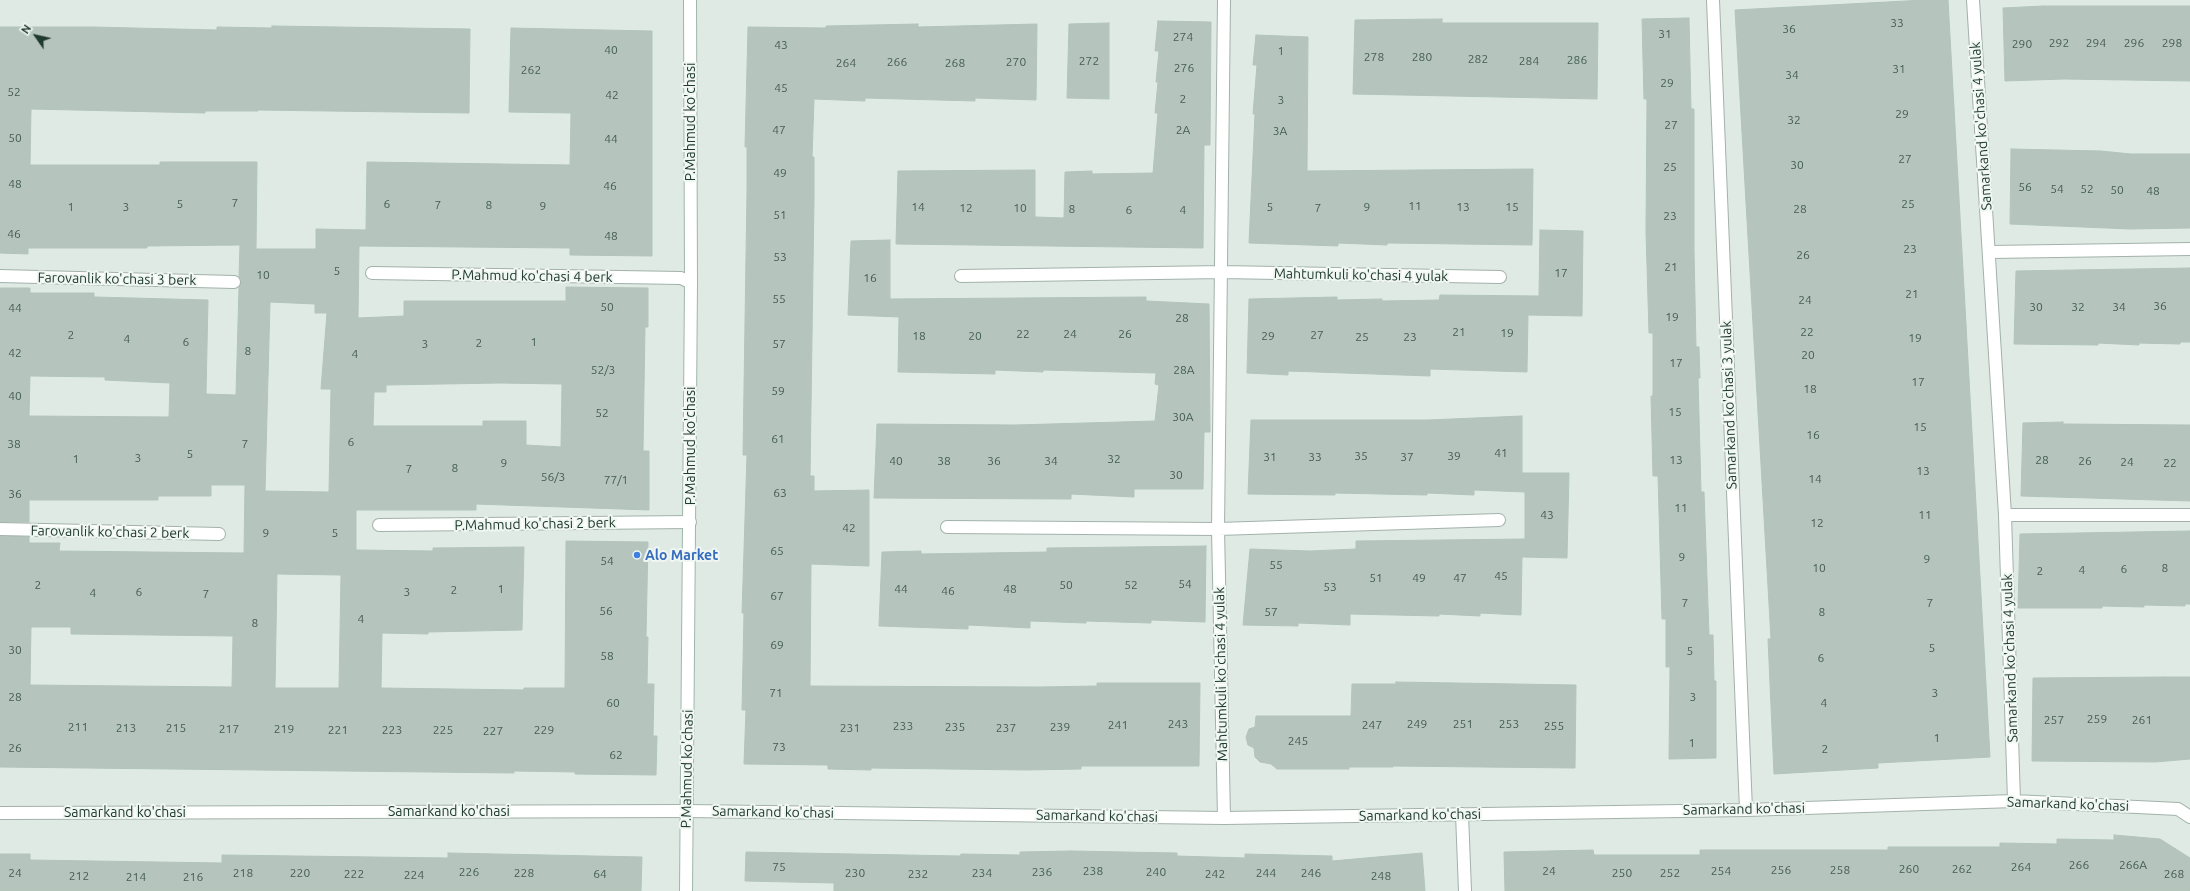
<!DOCTYPE html>
<meta charset="utf-8">
<style>
body{margin:0}
#map{position:relative;width:2190px;height:891px;overflow:hidden;background:#dfeae4;font-family:Ubuntu,sans-serif}
canvas{display:block}
.north{position:absolute;left:16px;top:16px;width:40px;height:40px;-webkit-text-stroke:3px #f0f7f2;paint-order:stroke;rotate:304deg;font-size:11px;font-weight:700;line-height:16px;text-align:center;color:#203a30}
.north::after{content:'';display:block;margin:auto;width:14px;height:18px;background:#203a30;clip-path:polygon(50% 0,100% 100%,50% 72%,0 100%)}
</style>
<div id="map">
<canvas width="2190" height="891"></canvas>
<div class="north">N</div>
</div>
<script>
const g = document.querySelector('canvas').getContext('2d');
g.lineJoin = 'round';
function fillPath(path, color) {
  g.fillStyle = color;
  g.fill(path, 'evenodd');
}
function toPath(rows) {
  const path = new Path2D();
  for (const r of rows) {
    path.moveTo(r[0], r[1]);
    for (let i = 2; i < r.length; i += 2) path.lineTo(r[i], r[i + 1]);
  }
  return path;
}
function strokePath(path, color, width, dash) {
  g.strokeStyle = color;
  g.lineWidth = width;
  g.lineCap = dash ? 'butt' : 'round';
  g.setLineDash(dash || []);
  g.stroke(path);
}
function write(font, color, halo, rows, align = 'center') {
  g.font = font + ' Ubuntu,sans-serif';
  g.lineWidth = 4;
  g.setLineDash([]);
  g.textBaseline = 'middle';
  g.strokeStyle = halo;
  g.fillStyle = color;
  for (const [text, x, y, turn = 0] of rows) {
    g.save();
    g.translate(x, y);
    g.rotate((+turn || 0) * Math.PI / 180);
    g.textAlign = isNaN(turn) ? turn : align;
    if (halo) g.strokeText(text, 0, 0);
    g.fillText(text, 0, 0);
    g.restore();
  }
}
const building = toPath([
 [1925,0,1948,0,1990,757,1878,763,1878,768,1774,774,1768,639,1771,639,1735,10,1925,0],
 [2043,6,2190,6,2190,81,2064,79,2005,81,2003,8,2043,6],
 [1689,18,1691,109,1694,109,1694,251,1696,347,1699,347,1700,378,1698,378,1701,492,1704,492,1709,635,1713,635,1714,681,1716,681,1716,758,1669,759,1670,667,1666,667,1666,619,1662,619,1658,476,1653,476,1651,396,1653,396,1653,333,1649,333,1646,232,1647,99,1644,99,1642,19,1689,18],
 [1442,19,1442,23,1598,23,1597,99,1353,94,1355,20,1442,19],
 [1158,21,1211,22,1210,145,1204,145,1203,248,896,244,898,171,1035,170,1035,217,1064,218,1065,172,1092,171,1092,174,1153,173,1158,113,1155,113,1158,82,1156,82,1159,51,1155,51,1158,21],
 [1109,23,1109,99,1067,98,1069,24,1109,23],
 [918,24,918,27,1037,24,1036,100,975,98,975,101,865,98,865,101,814,99,812,157,814,157,814,198,810,476,814,476,814,491,869,490,869,566,811,564,810,686,1039,687,1097,686,1097,683,1200,683,1199,766,1081,766,1081,769,1026,770,871,768,871,770,828,769,828,765,744,764,746,710,742,710,744,613,742,613,747,455,743,455,747,190,747,147,745,147,748,27,826,28,826,26,918,24],
 [272,26,470,29,469,113,258,110,258,111,205,111,205,113,31,109,30,165,160,165,160,162,257,162,256,249,316,249,316,229,366,230,367,162,570,165,571,113,509,112,511,28,652,31,652,256,570,255,570,248,359,246,358,318,404,316,404,301,566,301,566,287,648,288,648,327,645,327,643,451,649,451,649,510,476,504,476,510,356,510,356,550,433,551,433,548,524,547,522,630,428,632,428,634,382,633,381,688,524,690,524,688,565,688,566,541,648,542,646,637,648,637,647,684,654,684,653,736,657,736,656,775,575,774,575,772,514,771,514,773,0,767,0,536,29,537,29,543,60,543,59,551,244,553,245,485,211,485,211,496,158,496,158,500,29,500,29,522,0,522,0,288,30,288,30,293,94,293,94,297,208,300,206,394,236,395,239,287,241,282,239,277,240,245,147,246,147,248,28,248,28,254,0,253,0,27,93,27,217,30,217,27,272,28,272,26],
 [270,302,315,304,315,313,327,313,321,389,331,389,329,492,265,491,270,302],
 [30,376,105,377,105,380,170,383,169,417,29,416,30,376],
 [500,383,562,384,561,447,526,445,526,421,483,421,483,426,373,426,374,392,386,392,386,385,500,383],
 [277,574,341,575,339,688,275,688,277,574],
 [31,627,71,627,71,634,233,636,232,687,30,685,31,627],
 [1256,35,1308,37,1307,171,1533,169,1532,245,1387,243,1387,245,1338,243,1338,246,1249,243,1255,114,1253,114,1257,65,1253,65,1256,35],
 [2011,149,2101,151,2131,154,2190,154,2190,228,2130,229,2010,224,2011,149],
 [1540,230,1583,231,1582,316,1528,315,1527,372,1430,369,1430,376,1288,371,1288,375,1247,373,1249,299,1337,297,1337,300,1382,299,1382,301,1439,300,1440,295,1539,296,1540,230],
 [890,240,890,299,1146,297,1146,301,1209,304,1210,432,1204,432,1203,489,1134,489,1134,497,1071,494,1071,499,874,498,877,424,1015,425,1155,421,1159,385,1155,384,1156,373,1043,370,1043,372,995,370,995,374,898,372,899,317,848,315,851,241,890,240],
 [2190,268,2190,342,2180,342,2180,344,2139,343,2139,345,2098,343,2098,345,2014,344,2016,271,2190,268],
 [1522,416,1522,473,1569,473,1567,558,1522,557,1521,615,1480,613,1480,616,1439,614,1439,616,1350,614,1350,625,1298,623,1298,626,1243,625,1250,549,1310,551,1356,549,1356,541,1525,539,1525,492,1474,490,1474,495,1427,493,1427,495,1335,493,1335,495,1248,494,1251,420,1428,420,1522,416],
 [2063,422,2063,424,2190,425,2190,501,2021,496,2023,423,2063,422],
 [2190,531,2190,604,2185,604,2185,606,2144,605,2144,607,2102,606,2102,608,2018,608,2020,534,2190,531],
 [1206,546,1205,622,1151,620,1151,623,1086,621,1086,623,1030,621,1030,628,968,625,968,629,879,626,882,552,921,551,921,554,1047,552,1047,548,1206,546],
 [2165,677,2190,677,2190,759,2155,762,2032,761,2033,678,2165,677],
 [1396,682,1576,685,1575,768,1393,766,1393,767,1349,767,1349,769,1277,769,1271,764,1260,762,1255,757,1254,748,1248,745,1246,737,1249,729,1255,727,1256,716,1351,716,1352,684,1396,684,1396,682],
 [2114,835,2160,839,2190,858,2190,891,1505,891,1504,852,1593,850,1594,855,1700,855,1700,850,1888,850,1888,847,2000,847,2000,843,2057,844,2057,839,2114,840,2114,835],
 [1071,851,1177,853,1177,856,1245,858,1245,854,1332,856,1332,861,1422,853,1425,891,834,891,834,883,745,881,746,852,960,856,961,854,1020,855,1020,852,1071,851],
 [448,853,642,857,641,891,0,891,0,854,30,854,30,860,222,863,222,855,448,858,448,853]
]);
fillPath(building, '#b5c5bd');
strokePath(building, '#b2c4ba', 1);
const street = toPath([
 [1224,0,1218,529,1224,818],
 [1713,0,1746,810],
 [1973,0,2005,515,2014,801],
 [1990,252,2190,249],
 [372,273,681,278,691,283],
 [0,276,234,282],
 [961,276,1222,272,1500,277],
 [2005,515,2190,515],
 [379,525,690,522],
 [947,527,1218,529,1499,520],
 [0,529,219,534],
 [0,813,687,811,1224,818,1746,810,2014,801,2178,809,2190,817],
 [1462,814,1465,891]
]);
const secondary = toPath([
 [686,891,691,283,690,0]
]);
strokePath(street, '#a2b2aa', 14);
strokePath(secondary, '#9eb6ab', 14);
strokePath(street, '#fff', 12);
strokePath(secondary, '#fff', 12);
for (const [x, y, r, color] of [
 [637,555,4,"#3f7fe0"]
]) {
  const dot = new Path2D();
  dot.arc(x, y, r, 0, 2 * Math.PI);
  g.fillStyle = color;
  g.fill(dot);
  strokePath(dot, '#f0f7f2', 1.5);
}
write('12px', '#455d53', null, [
 ["33",1897,23],
 ["36",1789,29],
 ["31",1665,34],
 ["274",1183,37],
 ["292",2059,43],
 ["294",2096,43],
 ["296",2134,43],
 ["298",2172,43],
 ["290",2022,44],
 ["43",781,45],
 ["40",611,50],
 ["1",1281,51],
 ["278",1374,57],
 ["280",1422,57],
 ["282",1478,59],
 ["286",1577,60],
 ["272",1089,61],
 ["284",1529,61],
 ["266",897,62],
 ["270",1016,62],
 ["264",846,63],
 ["268",955,63],
 ["276",1184,68],
 ["31",1899,69],
 ["262",531,70],
 ["34",1792,75],
 ["29",1667,83],
 ["45",781,88],
 ["52",14,92],
 ["42",612,95],
 ["2",1183,99],
 ["3",1281,100],
 ["29",1902,114],
 ["32",1794,120],
 ["27",1671,125],
 ["47",779,130],
 ["2А",1183,130],
 ["3А",1280,131],
 ["50",15,138],
 ["44",611,139],
 ["27",1905,159],
 ["30",1797,165],
 ["25",1670,167],
 ["49",780,173],
 ["48",15,184],
 ["46",610,186],
 ["56",2025,187],
 ["54",2057,189],
 ["52",2087,189],
 ["50",2117,190],
 ["48",2153,191],
 ["7",235,203],
 ["5",180,204],
 ["6",387,204],
 ["25",1908,204],
 ["7",438,205],
 ["8",489,205],
 ["9",543,206],
 ["11",1415,206],
 ["1",71,207],
 ["3",126,207],
 ["14",918,207],
 ["5",1270,207],
 ["9",1367,207],
 ["13",1463,207],
 ["15",1512,207],
 ["12",966,208],
 ["10",1020,208],
 ["7",1318,208],
 ["8",1072,209],
 ["28",1800,209],
 ["6",1129,210],
 ["4",1183,210],
 ["51",780,215],
 ["23",1670,216],
 ["46",14,234],
 ["48",611,236],
 ["23",1910,249],
 ["26",1803,255],
 ["53",780,257],
 ["21",1671,267],
 ["5",337,271],
 ["17",1561,273],
 ["10",263,275],
 ["16",870,278],
 ["21",1912,294],
 ["55",779,299],
 ["24",1805,300],
 ["36",2160,306],
 ["50",607,307],
 ["30",2036,307],
 ["32",2078,307],
 ["34",2119,307],
 ["44",15,308],
 ["19",1672,317],
 ["28",1182,318],
 ["21",1459,332],
 ["22",1807,332],
 ["19",1507,333],
 ["22",1023,334],
 ["24",1070,334],
 ["26",1125,334],
 ["2",71,335],
 ["27",1317,335],
 ["18",919,336],
 ["20",975,336],
 ["29",1268,336],
 ["25",1362,337],
 ["23",1410,337],
 ["19",1915,338],
 ["4",127,339],
 ["6",186,342],
 ["1",534,342],
 ["2",479,343],
 ["3",425,344],
 ["57",779,344],
 ["8",248,351],
 ["42",15,353],
 ["4",355,354],
 ["20",1808,355],
 ["17",1676,363],
 ["52/3",603,370],
 ["28А",1184,370],
 ["17",1918,382],
 ["18",1810,389],
 ["59",778,391],
 ["40",15,396],
 ["15",1675,412],
 ["52",602,413],
 ["30А",1183,417],
 ["15",1920,427],
 ["16",1813,435],
 ["61",778,439],
 ["6",351,442],
 ["38",14,444],
 ["7",245,444],
 ["41",1501,453],
 ["5",190,454],
 ["35",1361,456],
 ["39",1454,456],
 ["31",1270,457],
 ["33",1315,457],
 ["37",1407,457],
 ["3",138,458],
 ["1",76,459],
 ["32",1114,459],
 ["13",1676,460],
 ["28",2042,460],
 ["40",896,461],
 ["38",944,461],
 ["36",994,461],
 ["34",1051,461],
 ["26",2085,461],
 ["24",2127,462],
 ["9",504,463],
 ["22",2170,463],
 ["8",455,468],
 ["7",409,469],
 ["13",1923,471],
 ["30",1176,475],
 ["56/3",553,477],
 ["14",1815,479],
 ["77/1",616,480],
 ["63",780,493],
 ["36",15,494],
 ["11",1681,508],
 ["43",1547,515],
 ["11",1925,515],
 ["12",1817,523],
 ["42",849,528],
 ["9",266,533],
 ["5",335,533],
 ["65",777,551],
 ["9",1682,557],
 ["9",1927,559],
 ["54",607,561],
 ["55",1276,565],
 ["10",1819,568],
 ["8",2165,568],
 ["6",2124,569],
 ["4",2082,570],
 ["2",2040,571],
 ["45",1501,576],
 ["51",1376,578],
 ["49",1419,578],
 ["47",1460,578],
 ["54",1185,584],
 ["2",38,585],
 ["50",1066,585],
 ["52",1131,585],
 ["53",1330,587],
 ["1",501,589],
 ["44",901,589],
 ["48",1010,589],
 ["2",454,590],
 ["46",948,591],
 ["6",139,592],
 ["3",407,592],
 ["4",93,593],
 ["7",206,594],
 ["67",777,596],
 ["7",1685,603],
 ["7",1930,603],
 ["56",606,611],
 ["57",1271,612],
 ["8",1822,612],
 ["4",361,619],
 ["8",255,623],
 ["69",777,645],
 ["5",1932,648],
 ["30",15,650],
 ["5",1690,651],
 ["58",607,656],
 ["6",1821,658],
 ["71",776,693],
 ["3",1935,693],
 ["28",15,697],
 ["3",1693,697],
 ["60",613,703],
 ["4",1824,703],
 ["259",2097,719],
 ["257",2054,720],
 ["261",2142,720],
 ["243",1178,724],
 ["249",1417,724],
 ["251",1463,724],
 ["253",1509,724],
 ["241",1118,725],
 ["247",1372,725],
 ["233",903,726],
 ["255",1554,726],
 ["211",78,727],
 ["235",955,727],
 ["239",1060,727],
 ["213",126,728],
 ["215",176,728],
 ["231",850,728],
 ["237",1006,728],
 ["217",229,729],
 ["219",284,729],
 ["221",338,730],
 ["223",392,730],
 ["225",443,730],
 ["229",544,730],
 ["227",493,731],
 ["1",1937,738],
 ["245",1298,741],
 ["1",1692,743],
 ["73",779,747],
 ["26",15,748],
 ["2",1825,749],
 ["62",616,755],
 ["266",2079,865],
 ["266A",2133,865],
 ["75",779,867],
 ["264",2021,867],
 ["260",1909,869],
 ["262",1962,869],
 ["256",1781,870],
 ["258",1840,870],
 ["238",1093,871],
 ["24",1549,871],
 ["254",1721,871],
 ["226",469,872],
 ["236",1042,872],
 ["240",1156,872],
 ["24",15,873],
 ["218",243,873],
 ["220",300,873],
 ["228",524,873],
 ["230",855,873],
 ["234",982,873],
 ["244",1266,873],
 ["246",1311,873],
 ["250",1622,873],
 ["252",1670,873],
 ["222",354,874],
 ["64",600,874],
 ["232",918,874],
 ["242",1215,874],
 ["268",2174,874],
 ["224",414,875],
 ["212",79,876],
 ["248",1381,876],
 ["214",136,877],
 ["216",193,877]
]);
write('14px', '#203a30', '#f0f7f2', [
 ["P.Mahmud ko'chasi",690,122,-90],
 ["Samarkand ko'chasi 4 yulak",1981,126,-94],
 ["Mahtumkuli ko'chasi 4 yulak",1361,275,1],
 ["P.Mahmud ko'chasi 4 berk",532,276,1],
 ["Farovanlik ko'chasi 3 berk",117,279,1],
 ["Samarkand ko'chasi 3 yulak",1729,405,-92],
 ["P.Mahmud ko'chasi",690,446,-90],
 ["P.Mahmud ko'chasi 2 berk",535,524,-1],
 ["Farovanlik ko'chasi 2 berk",110,532,1],
 ["Samarkand ko'chasi 4 yulak",2010,658,-92],
 ["Mahtumkuli ko'chasi 4 yulak",1221,674,-91],
 ["P.Mahmud ko'chasi",687,769,-89],
 ["Samarkand ko'chasi",2068,804,2],
 ["Samarkand ko'chasi",1744,809,-1],
 ["Samarkand ko'chasi",449,811],
 ["Samarkand ko'chasi",125,812],
 ["Samarkand ko'chasi",773,812,1],
 ["Samarkand ko'chasi",1420,815,-1],
 ["Samarkand ko'chasi",1097,816,1]
]);
write('bold 14px', '#366cbe', '#f0f7f2', [
 ["Alo Market",645,555]
], 'left');
</script>
